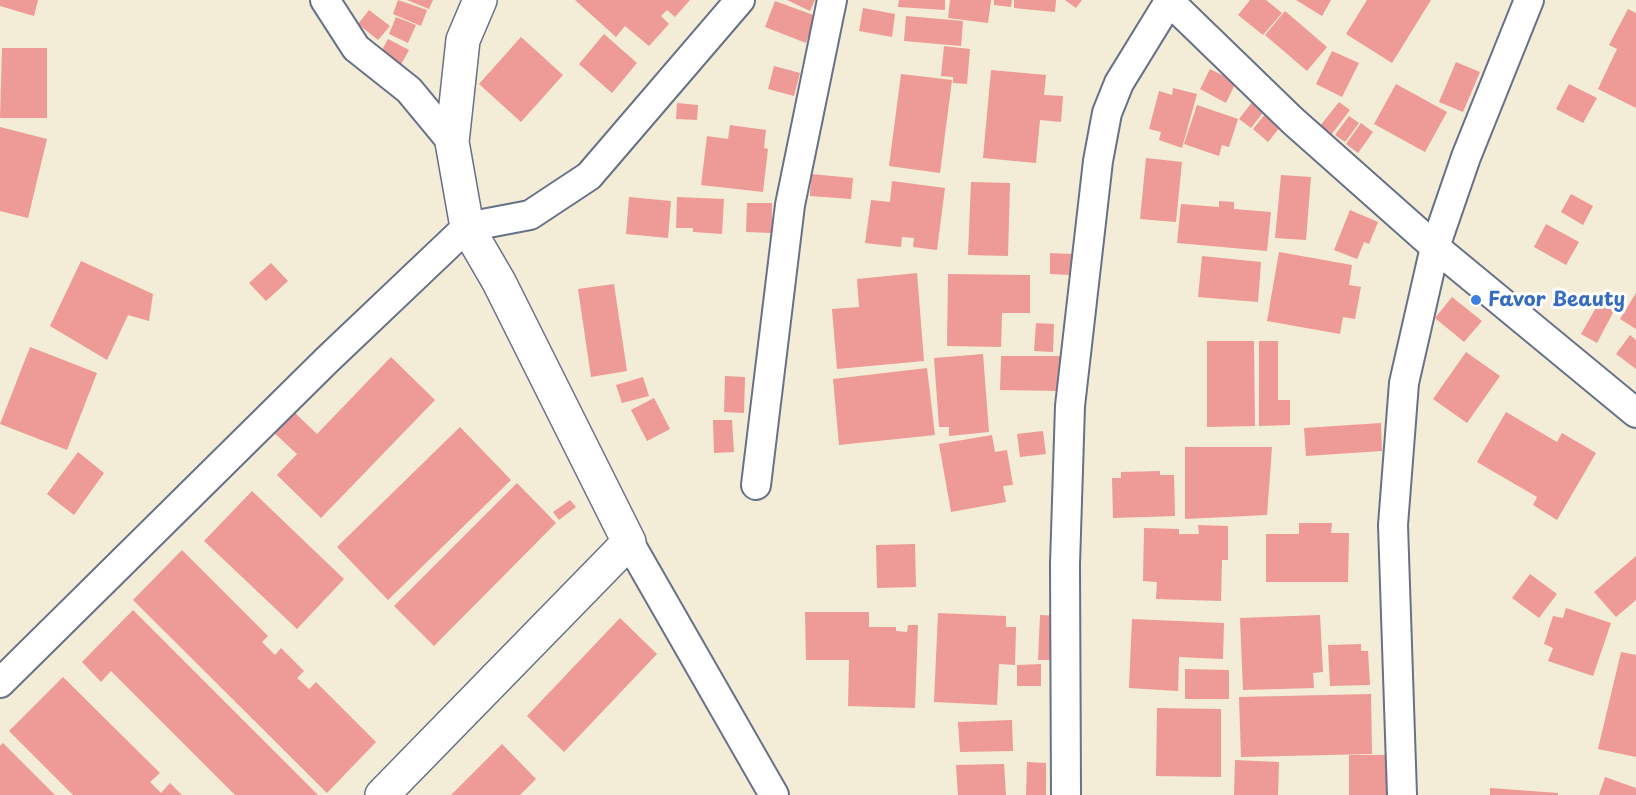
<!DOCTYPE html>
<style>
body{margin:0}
canvas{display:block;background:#f3ecd7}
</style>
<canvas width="1636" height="795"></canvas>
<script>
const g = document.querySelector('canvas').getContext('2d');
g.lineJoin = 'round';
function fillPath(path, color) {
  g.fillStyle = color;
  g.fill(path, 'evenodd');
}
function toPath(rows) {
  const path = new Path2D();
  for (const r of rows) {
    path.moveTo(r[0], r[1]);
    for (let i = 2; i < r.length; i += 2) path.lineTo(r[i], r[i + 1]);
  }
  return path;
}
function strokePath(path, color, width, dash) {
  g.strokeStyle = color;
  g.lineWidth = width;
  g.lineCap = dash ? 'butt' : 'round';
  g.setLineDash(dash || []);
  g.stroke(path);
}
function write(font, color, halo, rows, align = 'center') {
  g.font = font + ' "Playpen Sans",sans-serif';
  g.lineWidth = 6;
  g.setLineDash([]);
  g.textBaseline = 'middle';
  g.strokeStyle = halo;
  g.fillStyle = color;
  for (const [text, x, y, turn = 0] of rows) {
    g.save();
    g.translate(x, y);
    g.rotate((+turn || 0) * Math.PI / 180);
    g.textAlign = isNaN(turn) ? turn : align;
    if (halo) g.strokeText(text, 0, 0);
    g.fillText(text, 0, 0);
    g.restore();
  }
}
fillPath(toPath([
 [0,0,38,0,34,16,0,6],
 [398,0,427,10,421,26,393,14],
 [407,0,433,0,429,9],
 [575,0,690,0,675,17,667,10,661,16,669,24,649,46,625,26,616,37],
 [787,0,815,0,810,11],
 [899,0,945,0,945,10,898,7],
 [950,0,991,0,988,23,948,18],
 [994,0,1012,0,1011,7,994,5],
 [1014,0,1056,0,1055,12,1014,8],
 [1065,0,1082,0,1076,8],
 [1250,0,1266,0,1282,13,1263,35,1238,15],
 [1296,0,1331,0,1322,16],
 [1367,0,1431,0,1392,63,1346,34],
 [775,1,816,16,806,43,765,27],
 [863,8,895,14,892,37,859,31],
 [1628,9,1636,13,1636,108,1598,89,1617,49,1609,45],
 [369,10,390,26,378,40,358,24],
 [1285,11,1327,47,1307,71,1265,35],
 [906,16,963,21,961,46,904,41],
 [396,17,416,25,408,43,389,34],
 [604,34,637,63,612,93,579,64],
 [521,37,563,75,521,122,479,84],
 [388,39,409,50,398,70,377,59],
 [944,46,970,49,967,84,953,83,953,77,941,76],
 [2,48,47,48,47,118,0,118],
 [1332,51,1359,63,1342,97,1316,84],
 [1456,62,1480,72,1463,112,1439,102],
 [774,66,800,73,794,96,768,89],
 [1210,69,1236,82,1226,103,1200,89],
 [991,70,1046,75,1044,95,1063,96,1061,122,1040,120,1036,163,983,158],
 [901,74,952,80,940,173,889,166],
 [1396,84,1447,112,1425,152,1374,124],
 [1569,84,1597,98,1583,123,1556,109],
 [1173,88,1197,94,1182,148,1159,140,1161,132,1149,129,1159,91,1172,95],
 [1253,101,1265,110,1251,128,1239,119],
 [1339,102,1350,110,1331,135,1320,126],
 [677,103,698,105,697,120,676,119],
 [1197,105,1238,119,1229,147,1222,145,1219,156,1184,144],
 [1266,113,1281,126,1268,142,1253,129],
 [1349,116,1359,123,1345,142,1335,135],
 [1361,123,1373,132,1358,153,1346,144],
 [730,125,766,130,764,148,768,149,763,192,701,185,707,136,728,139],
 [0,127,47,139,28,218,0,211],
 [1146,158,1182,162,1176,222,1140,219],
 [811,174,853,178,851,199,810,196],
 [1281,175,1311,177,1306,240,1275,238],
 [892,181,945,188,937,250,913,247,914,238,902,237,901,247,865,243,871,200,890,202],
 [971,182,1010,183,1008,256,968,255],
 [1571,194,1593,206,1583,225,1561,212],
 [629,197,671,201,668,238,626,234],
 [677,197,724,199,722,234,693,232,693,228,676,228],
 [1219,201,1234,202,1234,209,1271,212,1267,251,1177,243,1181,204,1219,207],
 [747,203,772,203,772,233,746,232],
 [1350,210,1378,222,1369,244,1364,242,1357,259,1334,250],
 [1546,224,1579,242,1566,265,1534,247],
 [1279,252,1352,265,1349,285,1361,287,1355,319,1343,317,1340,334,1267,321],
 [1050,253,1072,254,1071,275,1050,274],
 [1202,256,1261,262,1258,302,1198,297],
 [81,261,153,294,149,321,128,315,107,360,50,326],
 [271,263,288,281,266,301,249,283],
 [917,273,924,361,837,369,832,309,859,307,857,279],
 [948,274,1030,275,1030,313,1002,313,1001,347,947,346],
 [614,284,627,371,591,377,578,289],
 [1636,293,1636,329,1620,319],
 [1452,297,1482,321,1464,342,1435,318],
 [1601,299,1616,307,1597,343,1581,334],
 [1036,323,1054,324,1053,352,1034,351],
 [1630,335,1636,340,1636,369,1616,354],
 [1207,341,1254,341,1255,426,1207,427],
 [1259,341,1278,341,1278,400,1290,400,1290,425,1259,426],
 [30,347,97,373,67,450,0,424],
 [1466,352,1500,376,1467,423,1433,399],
 [983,354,989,432,949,436,949,427,939,427,934,358],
 [1001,356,1060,356,1060,391,1000,390],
 [391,357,435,400,321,518,277,475,297,454,272,431,292,410,317,434],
 [927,368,935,435,839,445,833,379],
 [725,376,745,377,744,413,724,412],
 [643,377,649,396,622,403,616,385],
 [654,398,670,429,647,441,631,410],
 [1506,412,1557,442,1562,433,1596,453,1557,520,1533,505,1537,497,1477,462],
 [713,420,732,420,734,452,714,453],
 [1381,423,1382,451,1306,456,1304,428],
 [460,427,511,480,388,600,337,547],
 [1043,431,1046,454,1020,457,1017,434],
 [992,435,995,452,1007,450,1013,485,1003,486,1006,502,951,512,939,444],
 [1185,447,1272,447,1267,515,1185,519],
 [78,452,104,473,74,515,47,494],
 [1160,471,1160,475,1174,475,1175,516,1113,518,1112,478,1121,478,1121,472],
 [517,483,556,523,434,646,394,606],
 [252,491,344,579,297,629,204,541],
 [570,500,576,507,559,520,553,512],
 [1299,523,1332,523,1331,533,1349,533,1348,582,1266,582,1266,534,1299,534],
 [1198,525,1228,526,1228,560,1222,560,1221,601,1156,599,1157,582,1143,581,1144,528,1179,529,1179,534,1199,534],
 [915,544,916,587,877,588,876,545],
 [182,550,268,636,262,642,275,655,281,648,304,671,297,678,309,689,316,682,376,742,327,793,133,600],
 [1636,556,1636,600,1616,617,1594,592],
 [1530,574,1557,594,1539,618,1512,598],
 [1566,608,1611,623,1593,676,1548,661,1553,648,1544,644,1553,616,1563,618],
 [133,610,318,795,235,795,111,671,101,682,82,662],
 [805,612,869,612,869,627,896,627,896,631,907,632,908,625,918,625,915,708,848,706,849,660,806,660],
 [938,613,1006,616,1006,627,1016,627,1015,665,999,664,997,705,934,702],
 [1040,615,1062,616,1060,660,1038,660],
 [1320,615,1323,672,1313,673,1314,688,1243,690,1240,618],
 [620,618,657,654,564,752,527,716],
 [1132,619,1224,623,1223,659,1179,657,1178,691,1129,688],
 [1361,644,1361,651,1368,651,1370,685,1330,686,1328,645],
 [1621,652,1636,655,1636,757,1598,749],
 [1041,664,1041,686,1017,686,1017,665],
 [1185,669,1229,670,1229,699,1185,699],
 [63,677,160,773,150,782,161,793,170,783,182,795,73,795,9,731],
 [1371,694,1372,754,1241,757,1239,697],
 [1157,708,1221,709,1221,777,1156,776],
 [1012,720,1013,751,960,752,958,722],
 [3,743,55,795,0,795,0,746],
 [502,744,536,779,520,795,451,795],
 [1349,755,1388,755,1388,795,1349,795],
 [1235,760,1279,762,1278,795,1234,795],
 [1027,762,1046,763,1046,795,1026,795],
 [1004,764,1006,795,958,795,956,765],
 [1605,777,1636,788,1636,795,1599,795],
 [1490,788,1558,793,1558,795,1490,795]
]), '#ee9a96');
const street = toPath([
 [325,0,356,48,409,90,452,142],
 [1168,0,1293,121,1435,247,1636,413],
 [756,485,790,205,832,0],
 [629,542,774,795],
 [0,683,327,360,467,227,530,215,589,176,740,0],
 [1066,795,1065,564,1070,406,1098,161,1107,113,1119,83,1170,0],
 [1402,795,1393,525,1404,383,1435,247,1466,157,1529,0]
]);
const secondary = toPath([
 [382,795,629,542,499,282,467,227,452,142,463,40,480,0]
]);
strokePath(street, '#677188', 32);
strokePath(secondary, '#677188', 36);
strokePath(street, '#fff', 28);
strokePath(secondary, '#fff', 33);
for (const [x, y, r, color] of [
 [1476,300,6,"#3f7fe0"]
]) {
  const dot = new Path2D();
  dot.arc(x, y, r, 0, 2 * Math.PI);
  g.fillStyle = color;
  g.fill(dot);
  strokePath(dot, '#fff', 2);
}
write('bold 20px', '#366cbe', '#fff', [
 ["Favor Beauty",1488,300]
], 'left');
</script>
